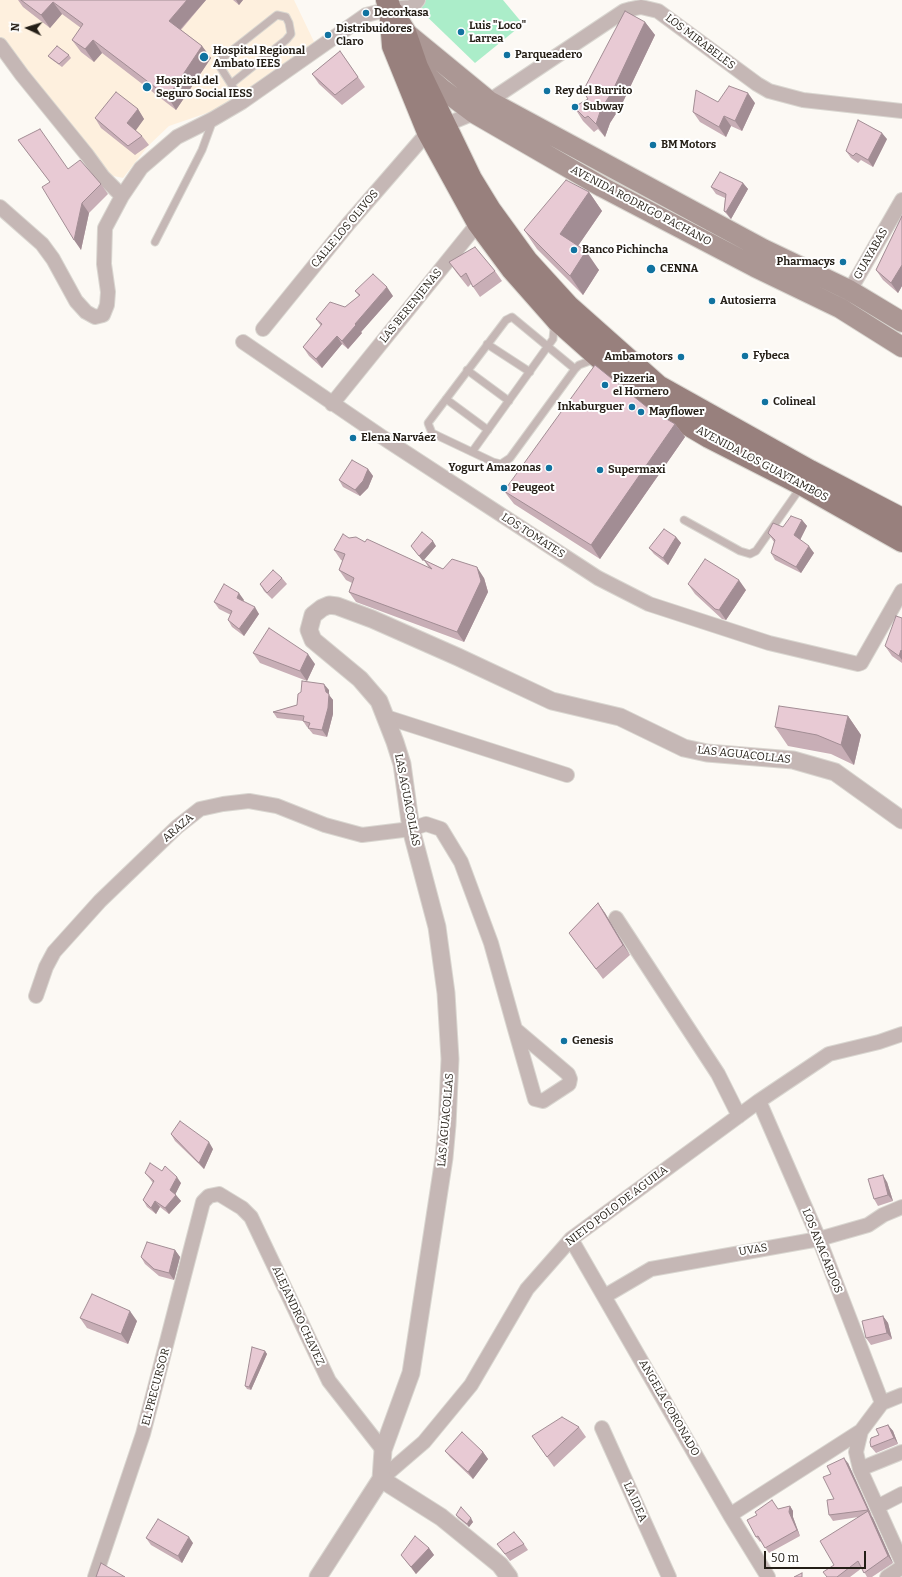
<!DOCTYPE html>
<meta charset="utf-8">
<style>
body{margin:0}
#map{position:relative;width:902px;height:1577px;overflow:hidden;background:#fcf9f4;font-family:Bitter,serif}
canvas{display:block}
.north{position:absolute;left:8px;top:8px;width:40px;height:40px;-webkit-text-stroke:3px #fff;paint-order:stroke;rotate:274deg;font-size:11px;font-weight:700;line-height:16px;text-align:center;color:#241e16}
.north::after{content:'';display:block;margin:auto;width:14px;height:18px;background:#241e16;clip-path:polygon(50% 0,100% 100%,50% 72%,0 100%)}
.scale{position:absolute;left:764px;top:1551px;width:102px;height:18px;box-sizing:border-box;border:2px solid #241e16;border-top:0;padding-left:5px;font-size:12px;line-height:14px;white-space:nowrap;color:#241e16;-webkit-text-stroke:3px #fff;paint-order:stroke}
</style>
<div id="map">
<canvas width="902" height="1577"></canvas>
<div class="north">N</div>
<div class="scale">50 m</div>
</div>
<script>
const g = document.querySelector('canvas').getContext('2d');
g.lineJoin = 'round';
function fillPath(path, color) {
  g.fillStyle = color;
  g.fill(path, 'evenodd');
}
function toPath(rows) {
  const path = new Path2D();
  for (const r of rows) {
    path.moveTo(r[0], r[1]);
    for (let i = 2; i < r.length; i += 2) path.lineTo(r[i], r[i + 1]);
  }
  return path;
}
function strokePath(path, color, width, dash) {
  g.strokeStyle = color;
  g.lineWidth = width;
  g.lineCap = dash ? 'butt' : 'round';
  g.setLineDash(dash || []);
  g.stroke(path);
}
function write(font, color, halo, rows, align = 'center') {
  g.font = font + ' Bitter,serif';
  g.lineWidth = 4;
  g.setLineDash([]);
  g.textBaseline = 'middle';
  g.strokeStyle = halo;
  g.fillStyle = color;
  for (const [text, x, y, turn = 0] of rows) {
    g.save();
    g.translate(x, y);
    g.rotate((+turn || 0) * Math.PI / 180);
    g.textAlign = isNaN(turn) ? turn : align;
    if (halo) g.strokeText(text, 0, 0);
    g.fillText(text, 0, 0);
    g.restore();
  }
}
fillPath(toPath([
 [0,0,294,0,317,48,239,102,169,126,148,146,123,178,109,175,0,41]
]), '#fef0de');
fillPath(toPath([
 [425,0,503,0,523,24,475,63,417,7]
]), '#abedc9');
const service = toPath([
 [231,84,286,40,291,34,289,23,286,17,277,15,220,60,219,65,231,84,242,102],
 [155,242,202,150,213,120],
 [551,324,554,329,553,339,472,452,493,462,501,464,510,458,575,369,579,365,595,359],
 [487,344,530,372],
 [467,370,509,401],
 [446,399,488,430],
 [472,452,432,433,428,423,506,320,512,317,575,369],
 [684,520,740,551,750,554,756,551,801,487]
]);
const minor = toPath([
 [0,45,22,75,87,155,103,177,122,196],
 [0,207,42,244,53,259,76,301,86,312,95,317,103,315,107,305,108,292,104,264,105,228,122,196,141,168,177,137,213,119,242,102,366,15,390,9,412,7,418,0],
 [846,297,902,200],
 [263,329,349,223,428,132,474,113,489,101,624,11,631,9,641,7,658,11,757,84,769,91,803,100,902,111],
 [243,342,388,441,598,578,649,604,769,643,858,664,861,663,902,591],
 [332,404,483,217],
 [386,717,567,775],
 [616,918,718,1074,739,1116],
 [36,996,46,967,54,952,100,901,177,827,200,809,223,804,249,801,277,806,325,825,362,835,411,829,426,824,441,829,461,862,491,943,515,1029,535,1099,543,1101,569,1084,570,1079,568,1074,515,1029],
 [759,1101,819,1239,882,1403],
 [571,1239,730,1515,768,1577],
 [605,1296,651,1269,819,1239,868,1225,883,1215,902,1207],
 [902,1395,882,1403,861,1431,856,1452,860,1469,902,1562],
 [602,1428,669,1577],
 [860,1469,902,1452],
 [381,1479,424,1442,471,1385,527,1289,571,1239,759,1101,829,1054,879,1042,902,1034],
 [877,1507,902,1494],
 [730,1515,861,1431],
 [95,1577,143,1434,203,1202,209,1196,219,1194,242,1208,251,1217,329,1381,383,1450],
 [887,1577,902,1567]
]);
const tertiary = toPath([
 [381,1479,441,1517,500,1565,509,1577],
 [318,1577,381,1479,383,1450,411,1373,444,1158,447,1125,450,1059,446,993,437,927,411,829,402,764,395,742,379,701,360,679,313,640,309,630,313,615,322,608,329,605,337,606,372,619,458,657,552,701,620,717,684,748,707,753,793,760,835,772,902,820]
]);
const secondary = toPath([
 [405,32,489,101,763,249,849,290,902,322],
 [418,68,442,89,474,113,602,187,755,267,840,308,902,347]
]);
const primary = toPath([
 [387,0,390,9,393,46,428,132,478,223,512,269,557,320,629,384,665,411,709,437,803,485,902,541],
 [393,13,405,32,417,67,471,179,490,210,527,261,568,306,658,386,810,471,902,519]
]);
strokePath(service, '#d9d6d0', 9);
strokePath(minor, '#d9d6d0', 16);
strokePath(tertiary, '#d9d6d0', 19);
strokePath(secondary, '#d9d6d0', 22);
strokePath(primary, '#d9d6d0', 24);
strokePath(service, '#c5b7b5', 7);
strokePath(minor, '#c5b7b5', 14);
strokePath(tertiary, '#c5b7b5', 17);
strokePath(secondary, '#ab9794', 20);
strokePath(primary, '#98807d', 22);
fillPath(toPath([
 [18,0,206,0,181,30,202,46,211,58,176,110,102,53,94,62,81,52,72,40,81,28,62,14,50,28,23,7],
 [233,0,243,0,239,5],
 [645,22,655,35,621,106,610,123,605,137,598,129,594,132,583,121,574,107,588,99],
 [340,51,365,87,342,105,319,84,312,74],
 [69,55,71,58,62,67,51,59,48,56],
 [718,102,755,103,742,131,731,126,726,137,700,122,693,112],
 [138,109,144,119,135,130,142,136,149,145,135,155,101,128,95,118],
 [887,139,873,167,861,160,858,163,851,158,846,151],
 [18,140,68,169,101,184,108,194,89,213,81,250,50,182],
 [743,183,748,189,731,219,729,217,724,211,725,198,716,194,711,187],
 [589,192,602,211,578,246,599,270,583,295,537,249,524,230],
 [902,216,902,286,898,293,883,280,876,270],
 [449,262,495,271,502,281,480,297,471,284,468,287,456,272],
 [355,291,393,296,361,332,362,333,348,349,342,344,322,368,309,356,303,347,321,326,316,319,345,307,359,296],
 [648,408,675,424,685,437,600,559,514,504,504,491],
 [368,469,373,476,368,488,360,496,343,487,339,480],
 [802,520,807,526,800,540,814,553,801,573,775,560,771,553,774,542,768,533],
 [676,537,681,543,668,565,654,554,649,548],
 [349,538,365,542,429,568,424,560,443,569,484,578,488,592,464,642,356,602,349,592,352,583,346,580,339,570,343,561,341,560,334,550],
 [411,546,436,546,423,561],
 [282,578,287,584,272,599,264,591,260,584],
 [688,584,746,590,726,620,722,619,695,594],
 [244,600,243,601,259,614,244,636,232,627,228,620,231,615,219,609,214,602],
 [902,618,902,663,892,656,885,646],
 [253,653,315,664,307,681,260,663],
 [329,690,329,695,333,700,333,714,327,737,313,734,308,728,309,727,307,727,303,721,277,718,273,712,297,705],
 [848,716,861,735,854,765,831,754,788,746,775,727],
 [598,903,605,913,630,955,603,979,569,933],
 [171,1134,213,1149,204,1169,175,1141],
 [145,1173,181,1183,175,1194,181,1201,169,1214,160,1207,156,1214,147,1207,143,1200,153,1183,150,1179],
 [887,1182,893,1201,878,1206,874,1199],
 [175,1250,180,1257,174,1280,159,1276,145,1264,141,1257],
 [883,1316,888,1323,892,1339,871,1345,866,1338],
 [80,1318,137,1321,128,1344,87,1328],
 [265,1351,267,1354,251,1390,247,1389,245,1386],
 [888,1425,893,1431,898,1444,876,1453,871,1447,879,1435],
 [579,1427,586,1437,554,1467,532,1436],
 [445,1451,483,1452,488,1459,473,1479,450,1457],
 [848,1463,893,1563,872,1577,867,1577,862,1568,850,1577,826,1577,834,1565,858,1517,833,1521,829,1515,834,1499,831,1474],
 [790,1506,793,1511,793,1517,800,1536,769,1553,761,1541,760,1542,756,1537,778,1509],
 [456,1515,473,1522,469,1527,458,1518],
 [146,1538,193,1543,182,1563,151,1545],
 [497,1544,524,1544,528,1550,510,1561],
 [429,1548,434,1555,416,1574,401,1555]
]), '#c8aeb6');
fillPath(toPath([
 [187,0,206,0,177,33,169,21],
 [236,0,243,0,239,5],
 [53,2,62,14,50,28,41,15],
 [645,22,655,35,621,106,610,123,605,137,596,124,601,109],
 [93,40,102,53,94,62,85,49],
 [202,46,211,58,176,110,168,97],
 [748,93,755,103,742,131,735,121],
 [138,109,144,119,134,133,127,123],
 [724,116,731,126,726,137,719,127],
 [882,133,887,139,873,167,868,160],
 [743,183,748,189,731,219,726,212],
 [589,192,602,211,573,253,560,234],
 [82,203,89,213,81,250,74,240],
 [586,251,599,270,583,295,570,276],
 [902,265,902,286,898,293,891,283],
 [387,287,393,296,361,332,362,333,348,349,342,341,355,324],
 [337,336,342,344,322,368,316,359],
 [675,424,685,437,600,559,591,545],
 [368,469,373,476,368,488,360,496,355,490],
 [802,520,807,526,799,542,794,535],
 [676,537,681,543,668,565,663,558],
 [433,541,436,546,423,561,419,556],
 [809,546,814,553,801,573,796,567],
 [477,567,484,578,488,592,464,642,457,632],
 [739,580,746,590,726,620,719,610],
 [239,593,244,600,241,604,237,598],
 [255,607,259,614,244,636,239,629],
 [901,650,902,651,902,660,899,656],
 [308,654,315,664,307,681,300,671],
 [324,684,329,690,329,695,333,700,333,714,327,737,322,730,326,692],
 [848,716,861,735,854,765,841,745],
 [598,903,605,913,630,955,623,945],
 [209,1142,213,1149,204,1169,199,1163],
 [883,1175,887,1182,893,1201,888,1195],
 [177,1177,181,1183,174,1197,170,1190],
 [176,1195,181,1201,169,1214,165,1208],
 [155,1201,160,1207,156,1214,151,1208],
 [175,1250,180,1257,174,1280,169,1273],
 [130,1311,137,1321,128,1344,121,1334],
 [883,1316,888,1323,892,1339,887,1333],
 [265,1351,267,1354,251,1390,249,1387],
 [888,1425,893,1431,898,1444,894,1438],
 [483,1452,488,1459,473,1479,468,1472],
 [844,1458,848,1463,872,1516,868,1510],
 [790,1506,793,1511,793,1517,800,1536,797,1530,789,1512],
 [868,1511,873,1518,893,1563,888,1556],
 [471,1518,473,1522,469,1527,467,1524],
 [189,1537,193,1543,182,1563,178,1556],
 [429,1548,434,1555,416,1574,411,1567]
]), '#a28d94');
const building = toPath([
 [21,0,187,0,169,21,202,46,168,97,93,40,85,49,72,40,83,24,53,2,41,15,21,0],
 [625,11,645,22,612,92,601,109,596,124,588,116,585,118,574,107,588,99,583,91,625,11],
 [57,46,69,55,59,64,48,56,57,46],
 [340,51,358,77,335,95,312,74,340,51],
 [729,86,748,93,735,121,724,116,719,127,693,112,696,90,718,102,729,86],
 [116,92,138,109,127,123,142,136,128,146,95,118,116,92],
 [858,120,882,133,868,160,856,153,853,156,846,151,858,120],
 [40,129,68,169,80,160,101,184,82,203,74,240,42,187,50,182,18,140,40,129],
 [720,172,743,183,726,212,724,211,726,194,711,187,720,172],
 [566,180,589,192,560,234,586,251,570,276,524,230,566,180],
 [902,216,902,265,891,283,876,270,902,216],
 [475,247,495,271,473,287,466,273,461,277,449,262,475,247],
 [373,274,387,287,355,324,356,325,342,341,337,336,316,359,303,347,322,324,316,319,330,302,345,307,360,295,355,291,373,274],
 [595,365,648,408,675,424,591,545,504,491,595,365],
 [352,460,368,469,363,481,355,490,339,480,352,460],
 [791,516,802,520,794,535,809,546,796,567,771,553,775,540,768,533,773,523,783,527,791,516],
 [664,529,676,537,663,558,649,548,664,529],
 [422,532,433,541,419,556,411,546,422,532],
 [343,534,349,538,356,537,365,542,367,539,432,569,424,560,443,569,452,559,477,567,481,581,457,632,349,592,354,578,339,570,345,554,334,550,343,534],
 [705,559,739,580,719,610,715,609,688,584,705,559],
 [273,570,282,578,267,593,260,584,273,570],
 [224,584,239,593,237,598,255,607,239,629,228,620,232,611,214,602,224,584],
 [896,616,902,618,902,651,901,650,899,656,885,646,896,616],
 [269,628,308,654,300,671,253,653,269,628],
 [302,681,324,684,326,692,329,694,328,708,322,730,308,728,310,723,303,721,304,716,273,712,297,705,298,694,301,692,302,681],
 [779,706,848,716,841,745,817,735,775,727,779,706],
 [598,903,623,945,596,969,569,933,598,903],
 [180,1121,209,1142,199,1163,171,1134,180,1121],
 [150,1163,162,1171,165,1166,177,1177,170,1190,176,1195,165,1208,155,1201,151,1208,143,1200,154,1181,145,1173,150,1163],
 [883,1175,888,1195,874,1199,868,1179,883,1175],
 [147,1242,175,1250,169,1273,154,1269,141,1257,147,1242],
 [92,1294,130,1311,121,1334,80,1318,92,1294],
 [883,1316,887,1333,866,1338,862,1321,883,1316],
 [252,1347,265,1351,249,1387,245,1386,252,1347],
 [562,1417,579,1427,547,1457,532,1436,562,1417],
 [888,1425,894,1438,871,1447,870,1442,871,1438,879,1435,876,1429,888,1425],
 [462,1432,483,1452,468,1472,445,1451,462,1432],
 [844,1458,868,1510,829,1515,827,1500,834,1499,823,1477,831,1474,827,1466,844,1458],
 [772,1500,778,1509,790,1506,789,1512,797,1530,765,1548,758,1536,756,1537,747,1520,757,1515,755,1512,772,1500],
 [461,1507,471,1518,467,1524,456,1515,461,1507],
 [868,1511,888,1556,864,1573,858,1561,837,1577,827,1577,823,1572,834,1565,820,1541,868,1511],
 [158,1519,189,1537,178,1556,146,1538,158,1519],
 [514,1532,524,1544,505,1554,497,1544,514,1532],
 [415,1536,429,1548,411,1567,401,1555,415,1536],
 [101,1563,125,1577,96,1577,101,1563],
 [802,1573,802,1577,794,1577,802,1573]
]);
fillPath(building, '#e8cad4');
strokePath(building, '#a28d94', 1);
for (const [x, y, r, color] of [
 [366,13,4,"#1173a0"],
 [461,32,4,"#1173a0"],
 [328,35,4,"#1173a0"],
 [507,55,4,"#1173a0"],
 [204,57,5,"#1173a0"],
 [147,87,5,"#1173a0"],
 [547,91,4,"#1173a0"],
 [575,107,4,"#1173a0"],
 [653,145,4,"#1173a0"],
 [574,250,4,"#1173a0"],
 [843,262,4,"#1173a0"],
 [651,269,5,"#1173a0"],
 [712,301,4,"#1173a0"],
 [745,356,4,"#1173a0"],
 [681,357,4,"#1173a0"],
 [605,385,4,"#1173a0"],
 [765,402,4,"#1173a0"],
 [632,407,4,"#1173a0"],
 [641,412,4,"#1173a0"],
 [353,438,4,"#1173a0"],
 [549,468,4,"#1173a0"],
 [600,470,4,"#1173a0"],
 [504,488,4,"#1173a0"],
 [564,1041,4,"#1173a0"]
]) {
  const dot = new Path2D();
  dot.arc(x, y, r, 0, 2 * Math.PI);
  g.fillStyle = color;
  g.fill(dot);
  strokePath(dot, '#fff', 1.5);
}
write('bold 11px', '#241e16', '#fff', [
 ["Decorkasa",374,13],
 ["Luis \"Loco\"",469,26],
 ["Larrea",469,39],
 ["Distribuidores",336,29],
 ["Claro",336,42],
 ["Hospital Regional",213,51],
 ["Ambato IEES",213,64],
 ["Parqueadero",515,55],
 ["Hospital del",156,81],
 ["Seguro Social IESS",156,94],
 ["Rey del Burrito",555,91],
 ["Subway",583,107],
 ["BM Motors",661,145],
 ["Banco Pichincha",582,250],
 ["Pharmacys",835,262,"right"],
 ["CENNA",660,269],
 ["Autosierra",720,301],
 ["Fybeca",753,356],
 ["Ambamotors",673,357,"right"],
 ["Pizzeria",613,379],
 ["el Hornero",613,392],
 ["Colineal",773,402],
 ["Inkaburguer",624,407,"right"],
 ["Mayflower",649,412],
 ["Elena Narváez",361,438],
 ["Yogurt Amazonas",541,468,"right"],
 ["Supermaxi",608,470],
 ["Peugeot",512,488],
 ["Genesis",572,1041]
], 'left');
write('11px', '#241e16', '#fff', [
 ["LOS MIRABELES",700,42,37],
 ["AVENIDA RODRIGO PACHANO",641,206,28],
 ["CALLE LOS OLIVOS",345,229,-50],
 ["GUAYABAS",871,254,-60],
 ["LAS BERENJENAS",411,306,-51],
 ["AVENIDA LOS GUAYTAMBOS",762,464,28],
 ["LOS TOMATES",533,536,33],
 ["LAS AGUACOLLAS",744,755,6],
 ["LAS AGUACOLLAS",407,800,79],
 ["ARAZA",178,828,-41],
 ["LAS AGUACOLLAS",446,1120,-85],
 ["NIETO POLO DE AGUILA",617,1206,-37],
 ["UVAS",753,1250,-9],
 ["LOS ANACARDOS",822,1251,68],
 ["ALEJANDRO CHAVEZ",298,1316,65],
 ["EL PRECURSOR",156,1387,-75],
 ["ANGELA CORONADO",669,1408,60],
 ["LA IDEA",635,1502,66]
]);
</script>
